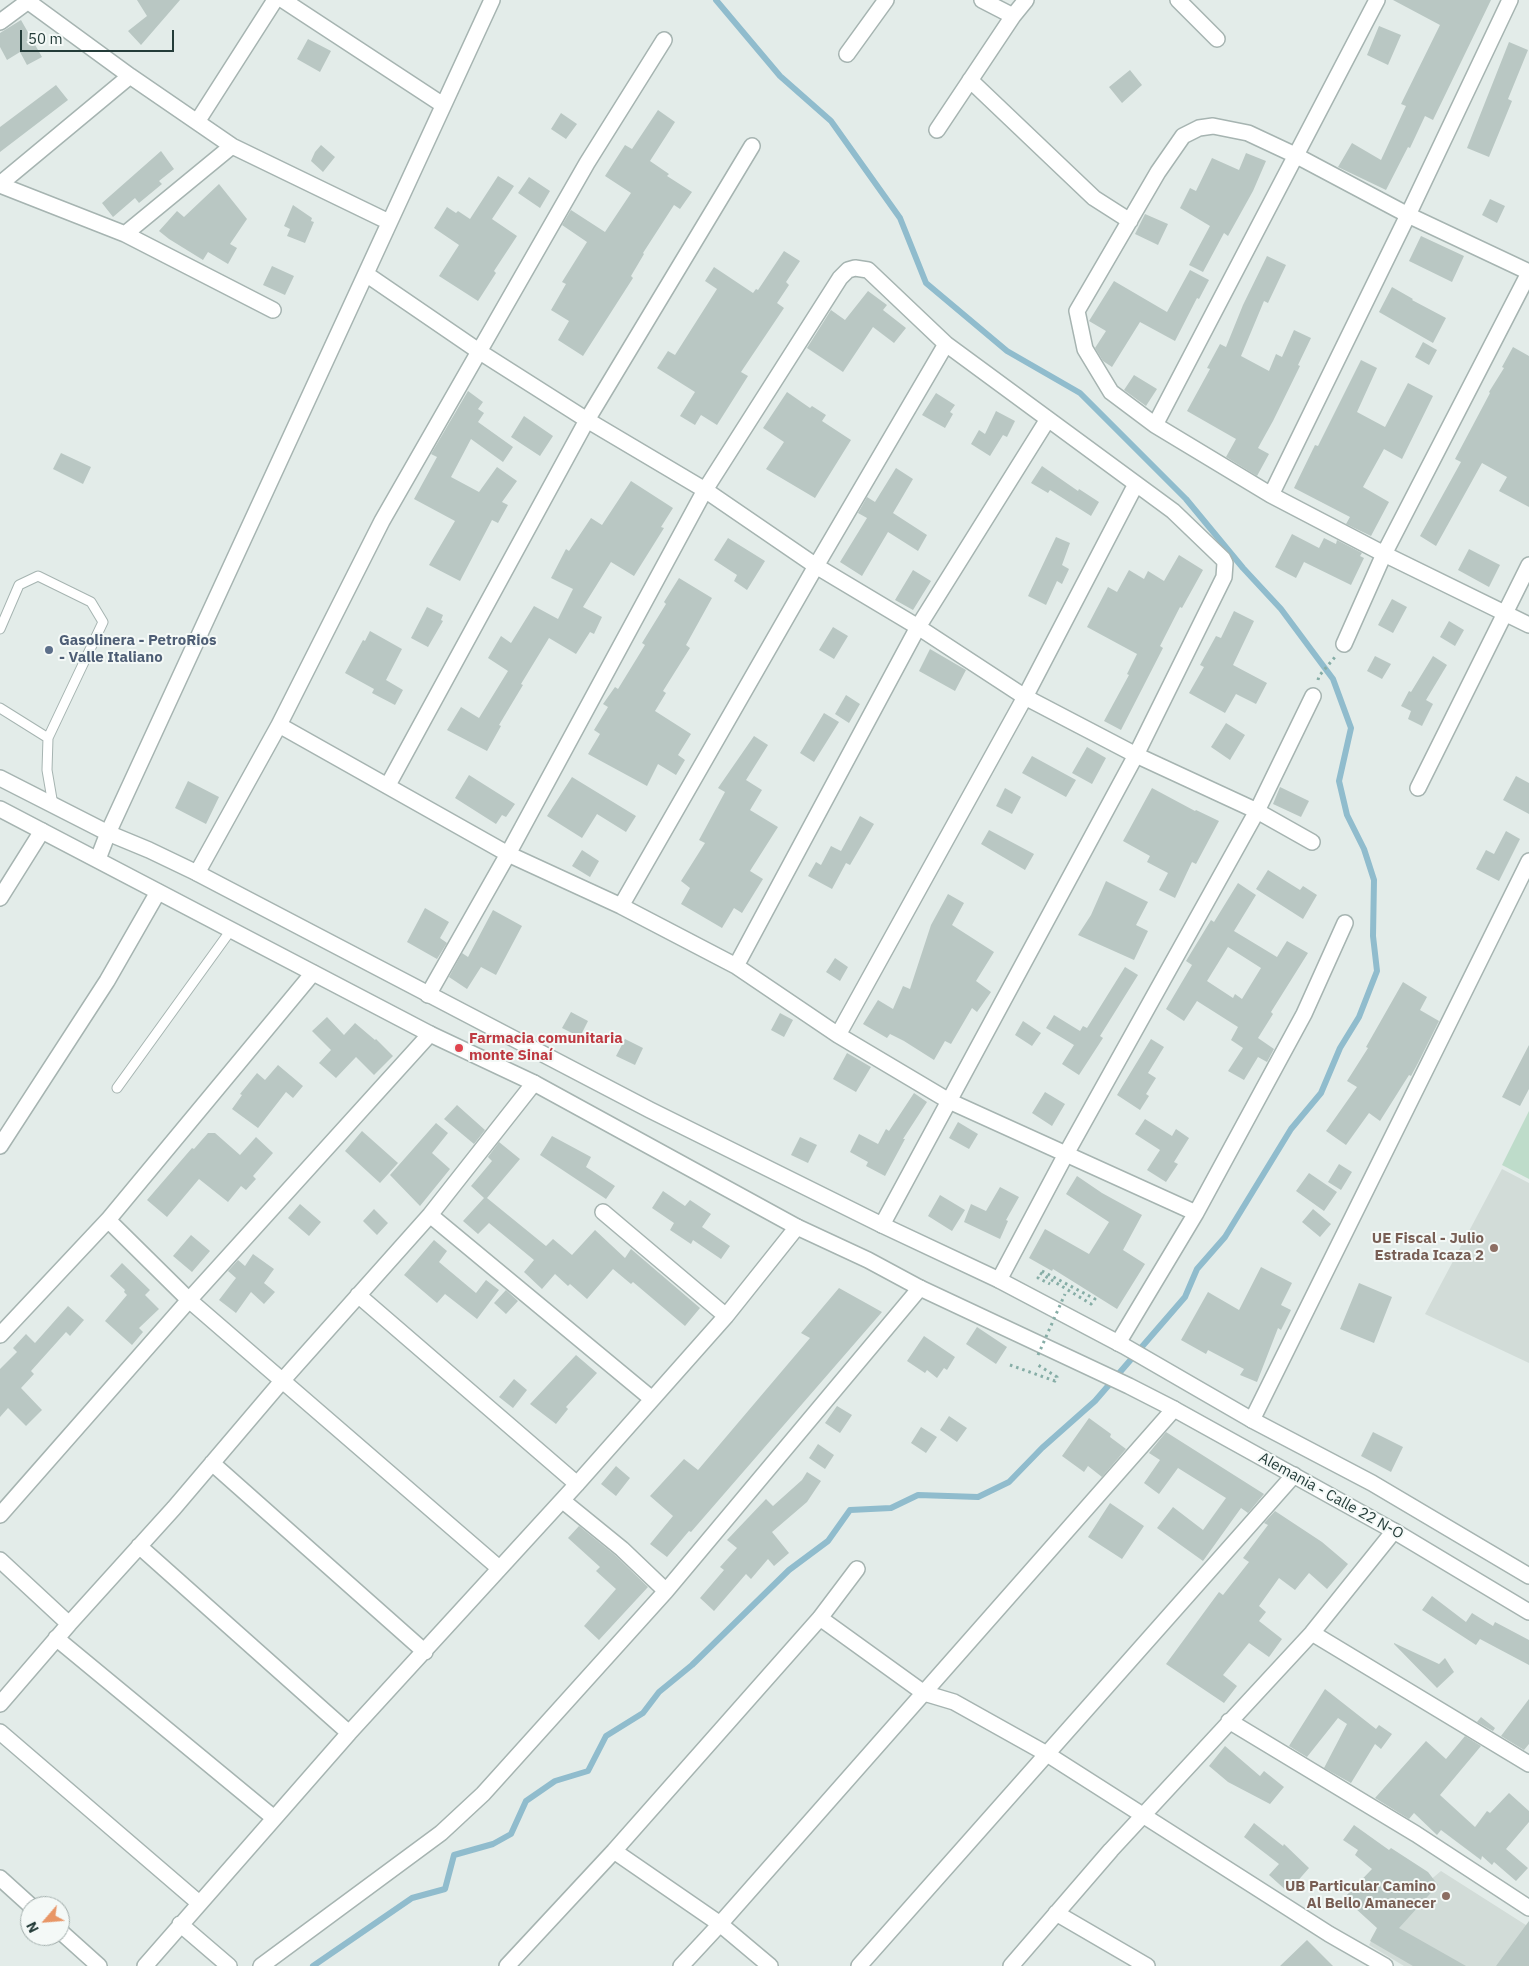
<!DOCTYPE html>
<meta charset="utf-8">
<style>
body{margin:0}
#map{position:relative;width:1529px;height:1966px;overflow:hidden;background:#e3ece9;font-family:"IBM Plex Sans",sans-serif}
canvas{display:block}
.north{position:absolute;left:20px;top:1896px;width:50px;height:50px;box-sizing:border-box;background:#f4f9f7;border:1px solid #a1adab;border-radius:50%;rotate:243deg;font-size:14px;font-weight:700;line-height:20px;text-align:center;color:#243c39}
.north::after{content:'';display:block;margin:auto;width:18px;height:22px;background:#e89666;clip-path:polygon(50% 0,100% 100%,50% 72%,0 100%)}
.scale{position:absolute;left:20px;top:30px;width:154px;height:22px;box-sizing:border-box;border:2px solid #243c39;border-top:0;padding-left:6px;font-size:15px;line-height:18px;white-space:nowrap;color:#243c39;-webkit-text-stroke:4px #f4f9f7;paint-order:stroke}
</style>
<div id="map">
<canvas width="1529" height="1966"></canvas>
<div class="north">N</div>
<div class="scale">50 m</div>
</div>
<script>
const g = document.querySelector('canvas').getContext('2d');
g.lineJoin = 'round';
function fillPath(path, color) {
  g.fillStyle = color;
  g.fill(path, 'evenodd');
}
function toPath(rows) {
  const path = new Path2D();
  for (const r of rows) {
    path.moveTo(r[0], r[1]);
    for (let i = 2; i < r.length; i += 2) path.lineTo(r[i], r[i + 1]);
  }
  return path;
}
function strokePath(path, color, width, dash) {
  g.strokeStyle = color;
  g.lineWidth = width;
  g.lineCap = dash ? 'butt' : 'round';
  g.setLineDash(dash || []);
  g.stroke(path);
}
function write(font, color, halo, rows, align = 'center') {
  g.font = font + ' "IBM Plex Sans",sans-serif';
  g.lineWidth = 4;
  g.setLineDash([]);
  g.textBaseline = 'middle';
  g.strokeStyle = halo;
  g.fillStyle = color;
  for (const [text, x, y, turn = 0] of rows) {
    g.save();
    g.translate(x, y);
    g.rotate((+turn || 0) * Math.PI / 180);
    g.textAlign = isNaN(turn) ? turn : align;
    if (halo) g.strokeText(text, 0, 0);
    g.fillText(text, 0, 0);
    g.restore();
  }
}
fillPath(toPath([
 [1502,1169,1529,1183,1529,1363,1425,1314],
 [1441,1871,1529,1927,1529,1966,1404,1966,1369,1945,1383,1920]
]), '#d2dcd8');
fillPath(toPath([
 [1529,1111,1529,1179,1502,1165]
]), '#bedcca');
strokePath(toPath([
 [313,1966,412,1898,445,1889,454,1855,493,1844,511,1834,526,1801,555,1781,588,1771,606,1736,643,1713,659,1692,692,1665,789,1570,828,1541,850,1510,891,1508,918,1495,978,1497,1009,1482,1042,1448,1095,1401,1185,1297,1197,1269,1225,1237,1291,1129,1321,1093,1340,1048,1359,1017,1377,971,1373,936,1374,880,1364,849,1347,815,1339,781,1351,728,1333,679,1281,609,1243,568,1186,499,1080,393,1007,351,926,283,900,218,831,121,780,76,716,0]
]), '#90bccd', 6);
fillPath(toPath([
 [137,0,180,0,141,45,128,31,147,16],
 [1393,0,1491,0,1433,120,1425,116,1410,148,1408,147,1386,190,1338,167,1352,143,1381,160,1406,106,1401,104,1440,25],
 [21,20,42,57,27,65,20,52,7,60,0,47,0,33],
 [1379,26,1401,35,1388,65,1367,55],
 [308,39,331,51,320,72,297,59],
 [1509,42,1528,50,1508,99,1512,101,1489,157,1467,148],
 [1130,70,1142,85,1122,103,1109,87],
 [56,85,68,100,0,152,0,127],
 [658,110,675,122,650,161,669,174,667,176,692,192,680,209,674,205,643,253,644,254,631,276,633,278,583,356,558,340,569,321,551,310,566,284,562,282,587,242,562,225,571,210,605,232,631,193,605,176,625,145,632,149],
 [561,113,577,124,566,139,551,129],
 [321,145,335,157,323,172,311,161,315,152],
 [161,151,174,169,159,181,162,184,139,203,135,198,113,217,102,203],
 [1246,153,1266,161,1253,191,1228,236,1224,233,1203,272,1189,265,1210,226,1180,208,1190,188,1196,191,1212,158,1239,170],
 [498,176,514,186,492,219,517,236,494,271,496,273,478,301,439,276,459,245,434,228,447,207,456,213,458,211,470,219],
 [529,177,550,191,540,208,518,193],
 [219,184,247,219,230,244,237,248,228,264,208,252,203,260,169,239,159,231,177,211,184,217],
 [1490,199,1505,206,1497,223,1482,215],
 [293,205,312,218,311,221,314,222,305,243,287,236,290,229,284,226],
 [1145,214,1168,224,1158,245,1135,234],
 [1421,236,1464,256,1452,282,1409,261],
 [784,251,800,261,786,282,789,285,777,303,784,308,741,372,748,376,717,425,701,415,695,425,680,416,695,392,657,368,668,351,675,355,717,289,705,281,714,267,753,293,756,289,758,290],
 [1267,256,1286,265,1268,303,1264,301,1241,356,1269,371,1276,354,1282,357,1294,330,1311,338,1298,365,1300,366,1273,421,1258,448,1269,454,1257,476,1226,457,1236,439,1187,411,1210,369,1207,368,1220,344,1226,347,1243,305],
 [272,266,294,276,285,295,263,285],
 [1190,270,1209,280,1199,299,1197,298,1175,341,1140,322,1112,367,1103,361,1095,348,1106,331,1089,321,1114,281,1167,312],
 [1392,287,1413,299,1412,300,1446,318,1433,343,1379,312],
 [868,291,887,305,883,310,906,328,894,343,873,327,843,372,807,348,831,310,845,320],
 [1423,342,1437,350,1429,365,1415,357],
 [1513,347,1529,356,1529,507,1499,491,1507,477,1482,463,1436,546,1420,536,1461,462,1455,459,1490,393,1489,392,1504,368,1502,367],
 [1361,360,1377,368,1357,412,1385,427,1408,383,1433,396,1402,459,1384,449,1363,487,1389,502,1371,536,1346,524,1350,517,1294,488,1315,445,1318,446],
 [1134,375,1157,389,1146,406,1124,390],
 [468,391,483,402,478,409,484,413,478,422,513,447,503,462,471,439,451,477,479,492,497,467,517,481,502,502,508,505,498,523,492,520,460,581,429,565,455,521,414,499,437,457,431,454],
 [787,392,810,408,812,406,826,415,822,421,851,440,815,498,766,469,784,442,763,428],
 [936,393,955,405,950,412,953,414,945,428,922,415],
 [996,411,1015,421,1007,437,1003,435,990,456,971,444,979,430,985,434],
 [524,416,553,436,540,456,511,437],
 [61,453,91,467,83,484,53,469],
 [1042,466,1078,491,1079,489,1099,502,1091,516,1050,490,1048,493,1031,483],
 [896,468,913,479,893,513,927,535,918,551,888,532,862,576,840,562,867,518,858,513,867,497,875,502],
 [631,481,673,508,661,527,664,528,634,576,611,562,583,607,602,617,594,634,590,632,576,654,549,638,521,684,523,685,499,725,501,726,487,751,447,730,461,707,479,718,508,671,488,658,501,636,511,643,534,606,558,619,573,589,551,578,566,549,569,551,591,518,602,525],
 [1292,534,1319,548,1324,538,1336,544,1337,540,1362,553,1360,556,1364,558,1351,585,1304,562,1296,578,1275,567],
 [1056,537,1070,543,1062,565,1069,569,1062,584,1057,581,1046,605,1028,596],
 [728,538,765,561,747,590,734,581,737,575,714,560],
 [1469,549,1500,565,1489,587,1458,570],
 [1179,555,1203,570,1182,608,1180,607,1160,646,1163,648,1121,730,1104,721,1129,675,1127,674,1137,654,1087,627,1108,587,1117,592,1129,570,1144,579,1148,571,1164,581],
 [913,570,931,581,913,610,895,600],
 [679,578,712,598,686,645,690,648,663,691,666,693,655,711,691,734,678,755,685,760,676,775,658,764,647,786,588,754,600,734,594,730,608,707,603,704,615,687,618,689,645,645,642,643,666,604,664,602],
 [1392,599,1407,607,1393,633,1378,625],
 [427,607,443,615,441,620,443,621,428,647,411,638],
 [1234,611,1254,621,1233,665,1267,683,1256,704,1236,694,1225,713,1189,693,1204,667,1200,665,1216,636,1221,638],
 [1449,621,1464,630,1455,646,1440,637],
 [833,627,848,636,834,659,819,650],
 [370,631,402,649,386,680,403,690,395,705,372,693,374,689,345,673,363,640,365,641],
 [930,649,966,670,955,691,919,671],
 [1375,656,1391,664,1382,679,1367,671],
 [1433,656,1447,665,1426,700,1433,704,1422,726,1408,719,1411,711,1401,706,1409,691,1411,692],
 [846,695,860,704,849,723,835,714],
 [824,713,839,722,814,762,800,753],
 [1226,723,1245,735,1230,760,1211,747],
 [754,736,768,745,746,780,762,790,750,810,778,827,750,871,763,879,742,913,734,908,722,928,681,904,690,888,681,881,705,843,699,840,725,792,718,788],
 [1087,747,1106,758,1092,784,1072,773],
 [1032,756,1076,780,1066,797,1022,773],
 [469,775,515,804,506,817,502,815,496,824,455,798],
 [1516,776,1529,783,1529,814,1503,800],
 [572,777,636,816,626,832,597,814,582,838,547,816],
 [188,781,219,797,206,824,175,808],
 [1280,787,1309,801,1301,817,1273,804],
 [1005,788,1021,797,1012,814,996,806],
 [1152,788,1195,811,1196,810,1219,821,1196,864,1192,862,1175,898,1159,890,1168,873,1147,862,1150,856,1123,841],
 [860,816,874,824,850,865,846,863,832,889,808,876,816,862,821,865,831,846,841,851],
 [989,830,1034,854,1025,870,981,844],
 [1506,831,1520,839,1499,881,1476,869,1486,850,1494,854],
 [582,850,599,861,590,877,572,866],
 [1268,870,1300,890,1303,886,1317,895,1303,919,1256,889],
 [1106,881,1148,902,1136,925,1148,931,1134,960,1078,935,1091,915],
 [1238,883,1256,895,1234,931,1277,957,1287,941,1308,953,1271,1012,1273,1014,1258,1038,1274,1049,1267,1062,1258,1057,1244,1080,1228,1071,1243,1048,1231,1040,1238,1027,1197,1001,1184,1021,1166,1009,1192,965,1186,961,1211,920,1214,922],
 [1228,947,1261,968,1242,999,1235,994,1233,998,1207,981],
 [948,894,964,903,952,925,994,952,976,981,991,992,977,1012,972,1008,951,1044,945,1041,934,1060,904,1041,890,1034,887,1038,863,1024,878,1000,893,1009,903,986,910,989,931,925],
 [425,908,449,922,440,938,447,943,437,959,407,942],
 [493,910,522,926,496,975,481,967,467,989,449,977,462,953,468,957],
 [835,958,848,967,840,981,826,972],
 [1125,967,1138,975,1100,1036,1103,1038,1079,1075,1062,1064,1074,1045,1046,1028,1054,1015,1080,1031,1083,1026,1087,1028],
 [1403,982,1427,997,1420,1010,1439,1021,1418,1063,1411,1076,1409,1075,1380,1121,1369,1113,1346,1145,1326,1131,1357,1087,1347,1081,1368,1048,1366,1047],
 [571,1012,588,1021,580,1037,562,1028],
 [780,1013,793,1020,784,1037,771,1030],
 [327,1017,344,1035,355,1023,375,1040,376,1039,393,1056,374,1075,356,1057,336,1078,319,1063,331,1050,312,1031],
 [1023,1021,1041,1033,1032,1046,1015,1035],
 [625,1039,643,1048,635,1065,616,1056],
 [1151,1039,1164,1047,1148,1073,1156,1078,1146,1094,1149,1096,1140,1110,1117,1095],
 [1529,1045,1529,1089,1520,1106,1502,1097],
 [847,1053,871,1067,856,1092,833,1079],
 [278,1065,303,1086,293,1098,286,1092,258,1128,232,1109,242,1095,240,1094,257,1073,265,1080],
 [1045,1092,1065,1104,1052,1126,1032,1113],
 [914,1093,927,1102,903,1139,905,1139,885,1176,866,1166,868,1162,850,1152,859,1134,878,1144,886,1129,889,1131],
 [457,1105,485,1130,474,1144,444,1119],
 [1145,1119,1172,1136,1176,1129,1189,1138,1174,1162,1178,1164,1166,1182,1147,1170,1160,1150,1135,1134],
 [958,1122,978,1134,969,1149,949,1138],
 [436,1123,448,1133,432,1153,450,1169,420,1206,390,1175],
 [362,1131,398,1163,380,1183,345,1151],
 [208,1133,215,1133,240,1155,256,1137,273,1153,253,1176,256,1179,246,1190,241,1186,228,1202,199,1179,167,1217,147,1200,192,1148,194,1149],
 [552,1136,591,1157,586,1167,615,1186,606,1199,540,1155],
 [800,1137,817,1145,808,1163,791,1155],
 [499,1142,520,1159,487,1198,546,1246,553,1239,572,1255,595,1230,625,1258,631,1249,700,1308,685,1326,633,1282,631,1284,613,1269,587,1299,570,1284,568,1286,555,1274,542,1289,524,1272,534,1260,489,1223,478,1234,463,1221,484,1198,471,1186,492,1161,488,1157],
 [1339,1164,1352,1172,1341,1190,1328,1182],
 [1309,1173,1337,1192,1324,1211,1296,1191],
 [1077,1176,1102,1193,1142,1215,1123,1250,1145,1264,1117,1309,1053,1269,1052,1271,1029,1258,1045,1229,1089,1254,1109,1222,1066,1194],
 [1000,1187,1019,1197,1006,1220,1008,1221,1000,1239,964,1222,971,1204,986,1211],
 [663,1191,685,1206,690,1200,711,1214,702,1227,730,1246,721,1259,693,1240,691,1244,670,1230,674,1223,652,1208],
 [940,1195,965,1210,952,1231,928,1216],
 [300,1204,321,1222,309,1236,288,1218],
 [374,1209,388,1223,377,1235,363,1221],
 [1313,1209,1331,1224,1320,1237,1302,1222],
 [191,1235,210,1251,192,1272,173,1256],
 [434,1240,447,1251,439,1262,476,1293,486,1280,499,1290,477,1319,445,1294,437,1303,404,1275],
 [253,1254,274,1269,264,1283,275,1292,264,1304,251,1292,236,1313,219,1300,236,1278,228,1271,238,1260,245,1266],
 [122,1263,150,1290,145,1295,159,1309,139,1328,143,1332,132,1345,105,1321,127,1295,124,1292,125,1290,110,1276],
 [1261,1267,1292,1283,1281,1305,1291,1310,1281,1330,1278,1328,1257,1382,1240,1375,1244,1369,1208,1350,1206,1354,1181,1340,1208,1292,1239,1310],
 [1359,1283,1392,1297,1374,1343,1340,1329],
 [839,1288,882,1312,691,1532,689,1531,667,1557,650,1544,673,1516,650,1496,684,1459,698,1470,810,1338,801,1333],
 [506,1290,518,1301,506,1314,494,1303],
 [68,1306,84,1320,70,1336,66,1332,31,1371,34,1374,21,1388,42,1410,26,1426,8,1408,0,1417,0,1369,17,1352,13,1348,26,1334,35,1343],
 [977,1327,1007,1347,996,1364,966,1344],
 [924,1336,955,1357,947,1370,944,1368,937,1378,927,1370,925,1373,907,1361],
 [576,1355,597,1373,566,1407,568,1409,556,1424,530,1404],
 [514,1379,527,1390,513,1408,499,1397],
 [837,1406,852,1415,840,1433,825,1423],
 [949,1416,967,1428,957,1442,940,1430],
 [1089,1418,1111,1434,1110,1437,1126,1449,1102,1477,1088,1466,1084,1472,1062,1456],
 [921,1427,937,1437,926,1453,911,1443],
 [1166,1432,1264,1494,1248,1513,1241,1508,1203,1561,1157,1528,1173,1507,1203,1530,1226,1498,1178,1468,1159,1494,1144,1483,1160,1460,1149,1453],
 [1373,1432,1403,1447,1391,1472,1361,1456],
 [818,1444,834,1455,825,1469,809,1458],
 [616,1466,630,1478,616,1496,601,1484],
 [807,1472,821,1481,807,1502,772,1532,789,1553,774,1566,768,1559,751,1579,746,1574,714,1611,700,1598,724,1570,720,1567,737,1548,727,1540,766,1499,773,1506,802,1480],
 [1110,1503,1144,1526,1122,1559,1088,1537],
 [1275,1511,1322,1542,1348,1564,1327,1589,1309,1573,1295,1590,1279,1578,1259,1606,1266,1612,1259,1621,1282,1639,1269,1657,1249,1643,1223,1675,1237,1686,1224,1703,1166,1664,1219,1592,1223,1595,1249,1562,1243,1558,1268,1525,1264,1523],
 [579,1526,616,1556,648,1587,599,1640,584,1626,616,1589,596,1571,600,1567,568,1538],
 [1432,1596,1466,1622,1472,1613,1493,1626,1495,1622,1529,1640,1529,1665,1480,1639,1476,1645,1422,1610],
 [1394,1643,1439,1664,1445,1658,1454,1672,1437,1688,1394,1644],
 [1325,1689,1376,1729,1379,1725,1392,1734,1381,1749,1375,1744,1351,1783,1324,1768,1347,1724,1338,1718,1307,1757,1289,1746],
 [1529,1699,1529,1744,1524,1750,1501,1736],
 [1481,1717,1495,1728,1493,1731,1477,1722],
 [1465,1736,1481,1746,1440,1795,1475,1827,1487,1811,1490,1813,1509,1793,1529,1811,1529,1822,1506,1849,1528,1868,1516,1881,1494,1862,1492,1865,1482,1856,1481,1860,1441,1830,1437,1835,1414,1813,1409,1819,1375,1798,1426,1741,1446,1759],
 [1225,1746,1260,1776,1264,1771,1284,1787,1270,1804,1228,1782,1209,1766],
 [1254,1823,1283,1846,1284,1844,1309,1868,1288,1892,1269,1875,1279,1864,1244,1837],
 [1354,1825,1389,1850,1391,1848,1428,1872,1438,1885,1399,1928,1466,1966,1413,1966,1370,1941,1377,1928,1344,1898,1372,1869,1355,1855,1358,1850,1343,1840],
 [1529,1921,1529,1966,1496,1966],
 [1307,1940,1333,1966,1280,1966]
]), '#b9c7c3');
const service = toPath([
 [0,629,19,585,38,576,91,602,103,622,48,738,47,770,53,805],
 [0,708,48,738],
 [117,1088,231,930]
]);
const minor = toPath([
 [26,0,130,76,232,146,389,222],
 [283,0,443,105],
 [982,0,1013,16],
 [1178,0,1217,39],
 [0,22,27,2],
 [847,54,886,0],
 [970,80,1094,198,1130,221],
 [197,122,275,0],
 [937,130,1013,16,1026,0],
 [0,184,130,76],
 [0,185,125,234,273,310],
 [125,234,232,146],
 [1529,272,1408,215,1295,155,1248,133,1213,126,1199,128,1183,136,1158,172,1077,311,1085,349,1111,392,1155,425,1271,495,1384,554,1529,625],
 [366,274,480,352,587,420,705,490,816,566,918,627,1025,697,1136,755,1257,811,1312,842],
 [1155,425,1377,0],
 [1271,495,1408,215,1510,0],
 [1344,644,1384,554,1529,273],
 [279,725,508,854,621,906,736,966,838,1035,949,1101,1196,1213],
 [388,785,587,420,752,146],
 [1418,788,1529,565],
 [98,859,108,833,492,0],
 [197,873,279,725,382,521,587,163,664,40],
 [0,898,42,831],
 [621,906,816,566,946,344,1173,511,1223,559,1225,563,1224,577,1136,755,882,1225],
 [736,966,918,627,1048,419],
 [428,995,508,854,705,490,840,278,848,270,855,268,868,270,946,344],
 [838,1035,1025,697,1136,484],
 [0,1146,107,981,158,892],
 [603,1212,726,1316],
 [430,1215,652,1399],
 [108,1220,189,1300,499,1568],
 [999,1280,1066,1154,1257,811,1313,696],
 [358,1295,577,1484],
 [0,1335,108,1220,313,973],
 [1118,1343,1196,1213,1304,1014,1345,923],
 [1252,1420,1529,861],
 [212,1463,425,1652],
 [563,1501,622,1549,666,1591],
 [0,1515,189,1300,430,1034],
 [139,1546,349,1733],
 [0,1560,69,1624],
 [820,1618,924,1693,954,1702,1047,1754,1329,1934,1385,1966],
 [1312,1633,1529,1764],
 [56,1638,274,1818],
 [0,1704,69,1624,174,1508,282,1381,430,1215,534,1083],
 [1229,1721,1416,1834,1529,1908],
 [0,1732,199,1903],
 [614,1851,720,1924,770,1966],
 [0,1878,31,1906],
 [1056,1913,1147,1966],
 [180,1924,229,1966],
 [60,1931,99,1966],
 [145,1966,349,1733,577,1484,726,1316,797,1227],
 [261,1966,441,1833,483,1794,666,1591,920,1288],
 [507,1966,614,1851,820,1618,857,1569],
 [681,1966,720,1924,1174,1409],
 [859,1966,1294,1475],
 [1011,1966,1111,1850,1312,1633,1394,1531]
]);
const tertiary = toPath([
 [0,778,108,833,149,850,197,873,650,1110,882,1225,999,1280,1124,1346,1252,1420,1372,1483,1529,1576],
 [0,809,430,1034,534,1083,797,1227,868,1260,920,1288,1129,1386,1174,1409,1394,1531,1529,1612]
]);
strokePath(service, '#a6b4b1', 11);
strokePath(minor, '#a6b4b1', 18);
strokePath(tertiary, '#a6b4b1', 18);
strokePath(toPath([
 [1318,680,1319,676,1335,657],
 [1042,1271,1095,1299,1091,1304,1040,1273,1038,1278,1050,1284],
 [1010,1365,1055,1381,1057,1377,1038,1365]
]), '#86ada6', 3, [2.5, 4]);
strokePath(service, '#fff', 9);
strokePath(minor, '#fff', 15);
strokePath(tertiary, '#fff', 15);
strokePath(toPath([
 [1038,1355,1065,1294]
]), '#86ada6', 3, [2.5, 4]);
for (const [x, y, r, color] of [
 [49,650,5,"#5c6f8a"],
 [459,1048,5,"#e0444e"],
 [1494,1248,5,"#8d6e63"],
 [1446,1896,5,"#8d6e63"]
]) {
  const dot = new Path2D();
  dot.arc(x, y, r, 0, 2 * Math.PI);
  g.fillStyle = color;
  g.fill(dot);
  strokePath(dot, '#f4f9f7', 2);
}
write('bold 15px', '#4e5e75', '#f4f9f7', [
 ["Gasolinera - PetroRios",59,641],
 ["- Valle Italiano",59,658]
], 'left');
write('bold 15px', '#be3a42', '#f4f9f7', [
 ["Farmacia comunitaria",469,1039],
 ["monte Sinaí",469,1056]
], 'left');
write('bold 15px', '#785e54', '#f4f9f7', [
 ["UE Fiscal - Julio",1484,1239],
 ["Estrada Icaza 2",1484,1256],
 ["UB Particular Camino",1436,1887],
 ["Al Bello Amanecer",1436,1904]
], 'right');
write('15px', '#243c39', '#f4f9f7', [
 ["Alemania - Calle 22 N-O",1331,1496,29]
]);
</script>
